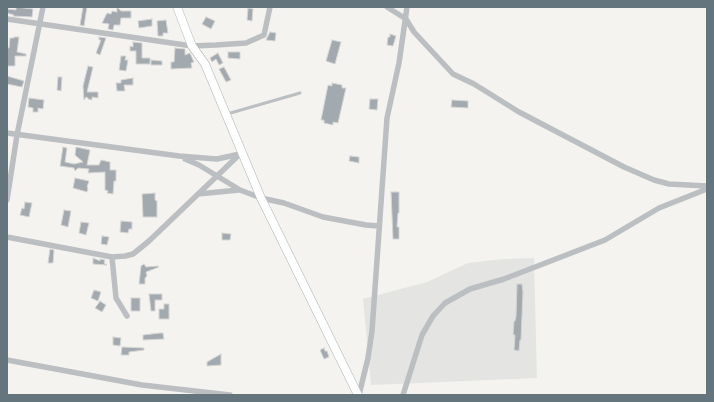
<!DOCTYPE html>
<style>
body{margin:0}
#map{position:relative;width:714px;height:402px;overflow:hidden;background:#f4f3f0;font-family:Manrope,sans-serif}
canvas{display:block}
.frame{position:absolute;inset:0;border:8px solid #65757e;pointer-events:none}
</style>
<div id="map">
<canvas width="714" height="402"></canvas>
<div class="frame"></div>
</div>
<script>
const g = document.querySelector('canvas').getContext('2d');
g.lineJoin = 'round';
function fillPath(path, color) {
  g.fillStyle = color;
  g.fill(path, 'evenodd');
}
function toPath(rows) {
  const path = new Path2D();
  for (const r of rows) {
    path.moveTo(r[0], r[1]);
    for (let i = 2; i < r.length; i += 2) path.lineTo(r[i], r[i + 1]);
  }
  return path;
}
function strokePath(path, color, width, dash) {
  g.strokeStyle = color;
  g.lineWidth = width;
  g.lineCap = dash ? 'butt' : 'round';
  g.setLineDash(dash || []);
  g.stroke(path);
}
fillPath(toPath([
 [534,258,537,378,371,385,363,299,427,282,468,263,503,259]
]), '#e4e5e3');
const building = toPath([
 [16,7,33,9,32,17,13,16,14,15,7,13,7,9,16,10,16,7],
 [83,7,87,7,84,26,80,25,83,7],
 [117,7,121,11,131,11,131,18,121,18,120,25,114,25,113,30,108,29,109,24,102,23,107,13,111,14,112,11,117,12,117,7],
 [248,8,253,9,252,21,247,20,248,8],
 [206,17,215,21,211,29,202,24,206,17],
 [152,19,152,26,139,28,138,21,152,19],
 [166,20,168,33,163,33,163,36,158,36,157,21,166,20],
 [270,32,276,33,275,41,266,40,270,32],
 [390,34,396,36,393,46,387,45,388,37,390,37,390,34],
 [14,37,19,37,17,52,26,54,26,56,15,56,15,66,7,66,7,48,9,48,10,38,14,38,14,37],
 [99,37,106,38,100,55,96,53,101,40,99,40,99,37],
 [332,40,341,42,335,64,326,61,332,40],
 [133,42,142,43,142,58,150,58,150,64,136,64,136,51,130,51,130,46,133,47,133,42],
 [175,48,185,49,185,55,190,53,194,62,191,63,192,68,171,69,171,62,174,62,175,48],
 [228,52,240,52,240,59,228,58,228,52],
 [218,53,223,63,219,65,216,59,212,62,210,58,218,53],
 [121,56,126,56,125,60,128,60,126,71,119,70,121,56],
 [151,60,162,61,162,65,151,65,151,60],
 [88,66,93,67,87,92,98,92,98,98,92,97,92,100,88,99,88,98,86,97,84,100,83,86,88,66],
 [224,67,231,80,226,82,219,69,224,67],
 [7,76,24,81,22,87,7,84,7,76],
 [58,77,62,77,61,91,57,90,58,77],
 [133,78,133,85,124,85,125,91,117,91,116,83,121,83,121,80,133,78],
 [332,83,342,85,342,88,346,88,338,123,333,122,333,125,324,123,324,120,321,120,328,85,332,86,332,83],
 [29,98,44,100,43,109,38,108,38,112,33,112,33,108,28,107,29,98],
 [370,99,378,99,377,110,369,109,370,99],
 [452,100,468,101,468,108,451,107,452,100],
 [63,147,67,148,65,162,74,164,83,162,75,155,76,147,90,150,87,165,99,165,101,160,110,162,110,170,116,170,116,181,114,181,113,194,107,193,108,191,105,190,105,172,88,173,89,169,78,168,75,171,74,168,60,166,63,147],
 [350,156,359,157,359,163,349,161,350,156],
 [75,178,89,181,87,187,88,188,87,192,73,188,75,178],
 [391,192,399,192,399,213,398,213,397,227,399,227,399,239,393,239,391,192],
 [155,193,155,200,157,201,157,217,143,217,142,194,155,193],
 [25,202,32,203,29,217,20,215,22,208,24,209,25,202],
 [64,210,71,211,68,227,61,225,64,210],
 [121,221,132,222,132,229,129,229,128,233,120,232,121,221],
 [81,222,89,223,86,235,79,233,81,222],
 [222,233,231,234,230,240,222,240,222,233],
 [102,236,109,237,107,245,101,244,102,236],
 [50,249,54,250,53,263,48,263,50,249],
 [93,258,100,261,100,259,105,260,104,263,107,265,93,264,93,258],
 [144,264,146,267,158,266,159,267,146,272,147,276,145,278,145,284,139,284,141,266,144,264],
 [517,284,522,284,523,292,521,340,520,340,519,351,514,350,515,335,513,335,514,321,515,321,516,316,517,284],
 [94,290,101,292,98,301,91,298,94,290],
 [149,294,162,294,162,300,155,300,155,311,151,311,149,294],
 [131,298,140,298,140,311,131,311,131,298],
 [100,301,106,305,102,312,95,308,100,301],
 [164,304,169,304,169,319,159,319,159,309,164,309,164,304],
 [160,333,163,333,164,339,143,340,143,335,160,333],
 [113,337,121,338,120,346,113,345,113,337],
 [122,347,144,348,144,350,129,352,129,355,121,355,122,347],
 [324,348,325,351,327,351,329,357,324,359,320,350,324,348],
 [221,354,221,365,207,366,207,362,221,354]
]);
fillPath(building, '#a3aaaf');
strokePath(building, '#d5d5d3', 1);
const secondary = toPath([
 [177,7,192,46,205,64,261,198,358,395]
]);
strokePath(secondary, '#adb3b6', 9);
strokePath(toPath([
 [227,114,300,93]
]), '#bbbfc2', 3);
strokePath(toPath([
 [387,7,406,19,414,32,453,74,474,84,519,112,624,167,654,180,669,184,707,186],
 [7,19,192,46,216,45,246,43,264,35,270,7],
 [7,133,179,156,217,159,240,154],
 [185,159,199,165,240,190,261,198,284,203,323,217,366,225,379,226],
 [198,194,239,190],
 [7,200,17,135,43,7],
 [7,237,112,257,125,256,133,254,149,241,241,153],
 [112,257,116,298,127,316],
 [7,360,142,385,230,395],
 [359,395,368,358,372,331,387,118,399,63,407,7],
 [403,395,422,335,433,316,445,303,470,289,504,279,605,240,659,208,707,189]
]), '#bbbfc2', 5.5);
strokePath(secondary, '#fff', 8);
</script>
